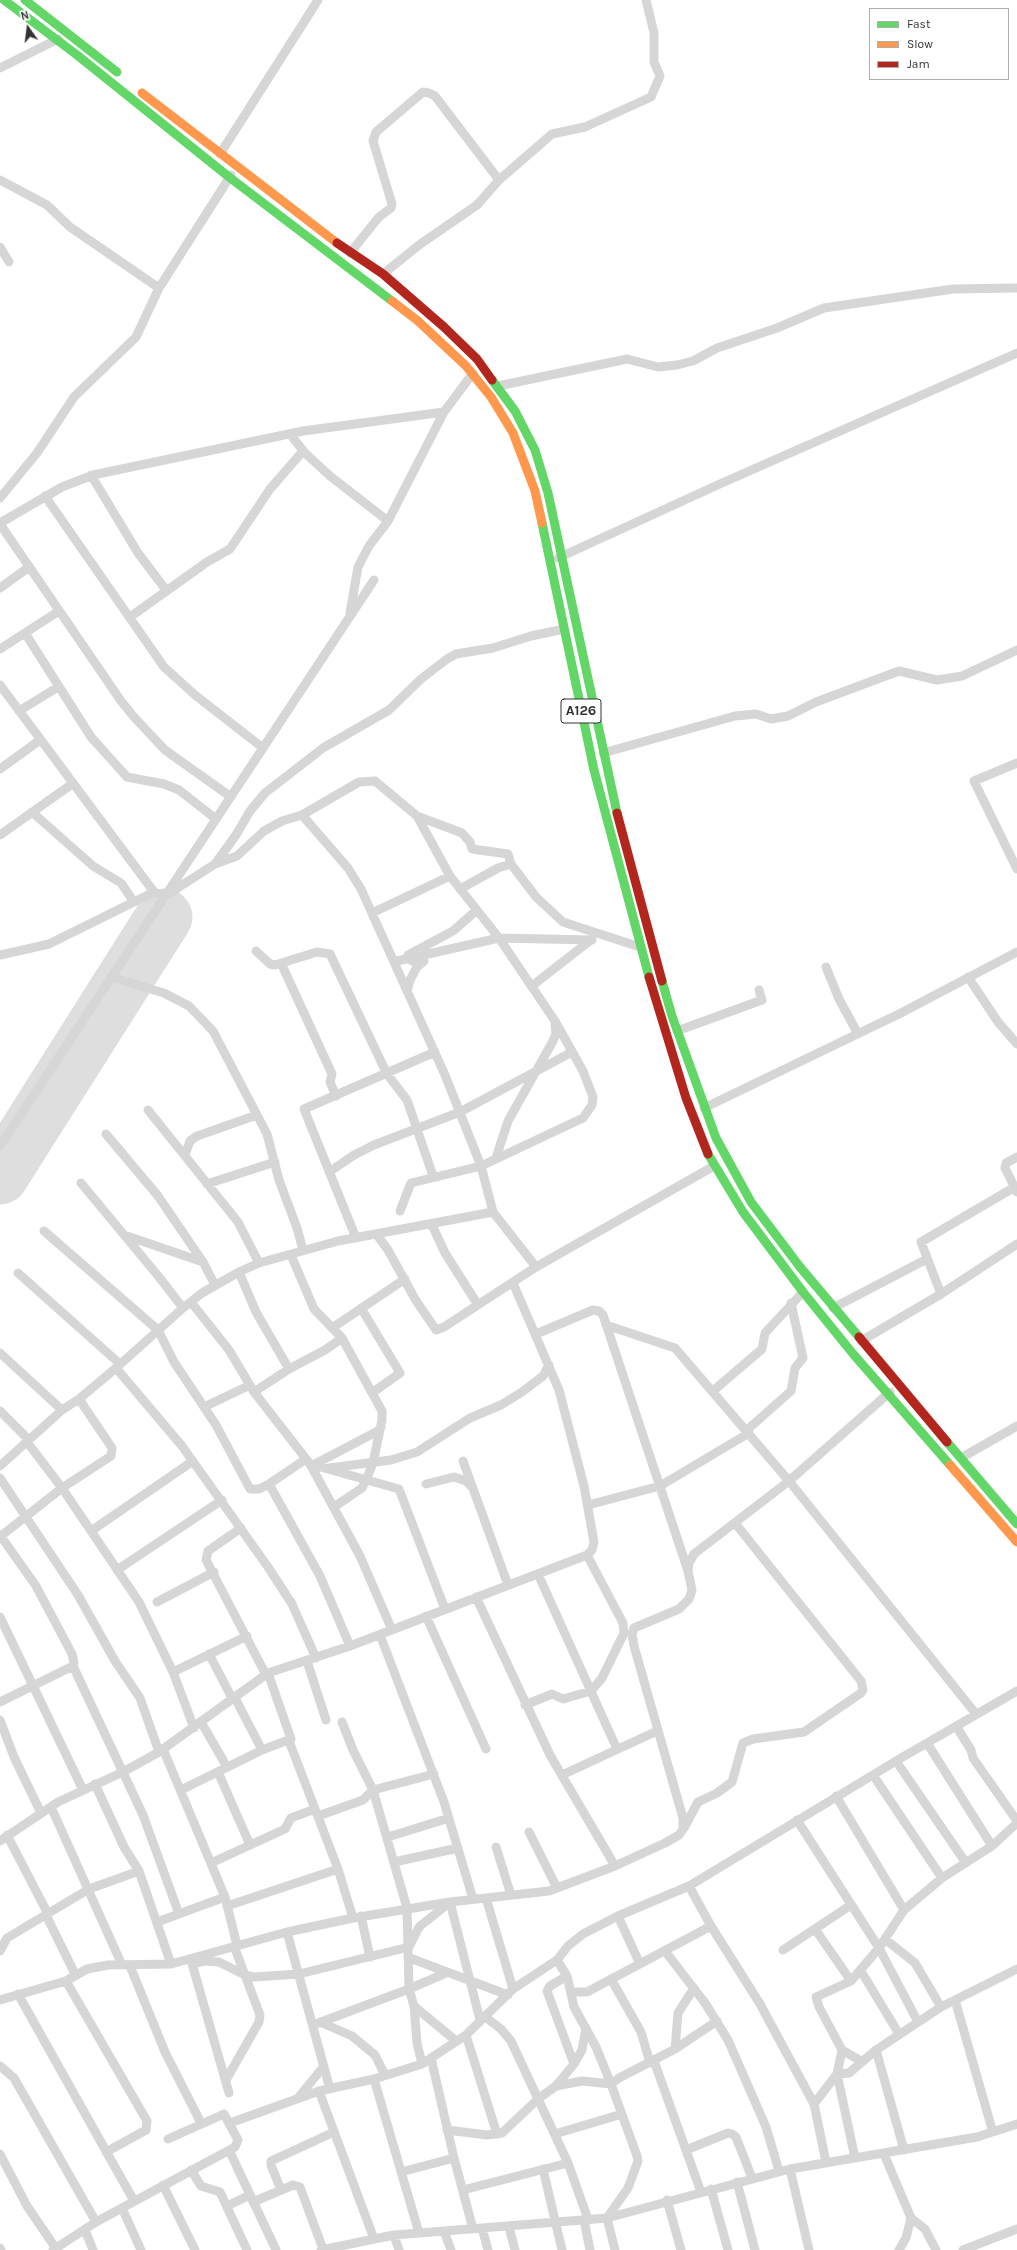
<!DOCTYPE html>
<style>
body{margin:0}
#map{position:relative;width:1017px;height:2250px;overflow:hidden;background:#fff;font-family:Karla,sans-serif}
canvas{display:block}
.legend{position:absolute;left:869px;top:8px;width:140px;height:72px;box-sizing:border-box;background:#fff;border:1px solid #adadad;margin:0;padding:5px 7px;list-style:none;font-size:12px;color:#323232}
.legend li{display:flex;align-items:center;gap:8px;height:20px}
.legend b{width:20px;border:1px solid #adadad}
.north{position:absolute;left:8px;top:8px;width:40px;height:40px;-webkit-text-stroke:3px #fff;paint-order:stroke;rotate:346deg;font-size:11px;font-weight:700;line-height:16px;text-align:center;color:#323232}
.north::after{content:'';display:block;margin:auto;width:14px;height:18px;background:#323232;clip-path:polygon(50% 0,100% 100%,50% 72%,0 100%)}
</style>
<div id="map">
<canvas width="1017" height="2250"></canvas>
<ul class="legend">
<li><b style="height:5px;background:#63d668"></b>Fast</li>
<li><b style="height:5px;background:#ff974d"></b>Slow</li>
<li><b style="height:5px;background:#b3261e"></b>Jam</li>
</ul>
<div class="north">N</div>
</div>
<script>
const g = document.querySelector('canvas').getContext('2d');
g.lineJoin = 'round';
function toPath(rows) {
  const path = new Path2D();
  for (const r of rows) {
    path.moveTo(r[0], r[1]);
    for (let i = 2; i < r.length; i += 2) path.lineTo(r[i], r[i + 1]);
  }
  return path;
}
function strokePath(path, color, width, dash) {
  g.strokeStyle = color;
  g.lineWidth = width;
  g.lineCap = dash ? 'butt' : 'round';
  g.setLineDash(dash || []);
  g.stroke(path);
}
function write(font, color, halo, rows, align = 'center') {
  g.font = font + ' Karla,sans-serif';
  g.lineWidth = 4;
  g.setLineDash([]);
  g.textBaseline = 'middle';
  g.strokeStyle = halo;
  g.fillStyle = color;
  for (const [text, x, y, turn = 0] of rows) {
    g.save();
    g.translate(x, y);
    g.rotate((+turn || 0) * Math.PI / 180);
    g.textAlign = isNaN(turn) ? turn : align;
    if (halo) g.strokeText(text, 0, 0);
    g.fillText(text, 0, 0);
    g.restore();
  }
}
strokePath(toPath([
 [0,1176,164,917]
]), '#dedede', 57);
strokePath(toPath([
 [0,68,58,39],
 [220,154,318,0],
 [0,180,47,205,70,227,159,288],
 [499,180,552,134,585,127,651,97,660,76,654,62,654,33,646,0],
 [0,247,9,262],
 [350,253,379,217,391,208,392,204,373,141,376,132,423,92,429,93,435,96,499,180,477,205,419,245,383,274],
 [498,386,627,359,658,367,677,365,693,361,717,348,777,328,824,308,953,289,1017,288],
 [290,434,305,453,330,476,388,521],
 [91,475,138,553,166,590],
 [45,496,164,667,195,695,263,748],
 [0,498,37,453,74,397,136,337,159,288,231,175],
 [0,523,62,487,93,475,303,431,444,412],
 [0,524,121,701,134,717,165,750,231,797],
 [558,558,722,483,1017,353],
 [0,588,29,567],
 [350,613,358,567,369,546,388,521,444,412,473,373],
 [130,617,207,562,230,549,270,489,303,451],
 [25,633,91,737,127,777,164,784,179,790,216,819],
 [0,649,59,611],
 [0,685,154,892],
 [19,711,58,687],
 [603,753,735,716,756,714,771,719,788,716,816,702,899,671,937,680,962,676,1017,650],
 [1017,763,974,781,1017,869],
 [0,769,40,740],
 [32,812,93,866,121,883,134,902],
 [302,815,348,868,361,889,445,1075,481,1166,493,1212,536,1267],
 [0,835,72,784],
 [215,864,236,835,250,811,265,793,323,748,389,710,421,679,447,659,456,654,493,648,531,636,564,629],
 [460,889,498,868,511,864],
 [372,913,450,876],
 [256,951,270,964,275,965,317,952,330,954,387,1074,407,1100,433,1176],
 [0,955,49,944,154,892,165,896,215,864,237,856,264,831,282,821,302,815,359,782,375,781,417,816,462,833,470,842,472,849,508,854,511,864,536,897,563,922,640,947],
 [408,955,453,931,477,910],
 [397,961,499,938,592,940],
 [281,963,332,1074,330,1082,336,1096],
 [826,967,839,999,858,1034],
 [111,977,164,993,189,1006,213,1031,267,1134,279,1180,297,1228,303,1250],
 [968,977,998,1022,1017,1044],
 [532,986,592,939],
 [407,991,410,980,417,967,424,961,412,961],
 [677,1031,762,1000,759,990],
 [704,1108,901,1013,1017,952],
 [148,1110,238,1222,259,1263],
 [106,1134,158,1196,203,1262],
 [0,1146,374,580],
 [185,1155,190,1141,197,1136,257,1115],
 [1017,1157,1006,1163,1005,1168,1017,1192],
 [496,1158,508,1121,553,1041,556,1034,555,1024],
 [329,1172,354,1155,374,1145,460,1112,572,1052],
 [81,1183,159,1277,183,1308],
 [207,1184,275,1162],
 [400,1211,411,1183,481,1166,583,1118,592,1105,593,1097,583,1071,555,1021,499,938,450,876,417,816],
 [432,1225,445,1253,478,1305],
 [44,1231,158,1330,174,1362,216,1425,250,1489,259,1489,269,1484,306,1459],
 [377,1235,388,1250,415,1299,436,1330,444,1327,536,1267,714,1166],
 [127,1236,203,1262,215,1285],
 [356,1238,304,1109,435,1052],
 [291,1255,314,1309,342,1338,382,1411,382,1420,373,1463,367,1478,362,1488,334,1507],
 [239,1272,256,1312,289,1369],
 [18,1273,120,1364],
 [941,1294,1017,1244],
 [191,1302,229,1350,254,1392,310,1464,360,1556,392,1630],
 [361,1308,400,1373,372,1393],
 [833,1308,927,1259],
 [606,1325,675,1348,789,1481,976,1714],
 [332,1328,405,1279],
 [536,1334,593,1310,599,1311,603,1315,688,1571],
 [861,1341,941,1294,921,1242,1015,1187],
 [0,1353,62,1410],
 [116,1368,182,1446,268,1567,292,1604,316,1658],
 [713,1391,762,1349,765,1333,803,1292],
 [254,1392,289,1369,325,1350,342,1338],
 [204,1407,250,1385],
 [0,1411,29,1440],
 [747,1430,791,1391,795,1368,803,1358,791,1303],
 [27,1442,62,1488,139,1602,173,1672,194,1728],
 [961,1458,1017,1426],
 [463,1461,508,1585],
 [310,1464,399,1489,445,1609],
 [315,1464,378,1431,381,1427],
 [0,1466,62,1410,79,1399,116,1368,183,1308,202,1293,239,1272,259,1263,338,1241,493,1212],
 [329,1468,391,1460,417,1452,470,1418,501,1405,522,1392,543,1376,549,1365],
 [0,1478,78,1595,115,1661,140,1698,159,1752],
 [269,1484,320,1576,350,1646],
 [426,1484,454,1477,466,1481,472,1487],
 [588,1505,660,1486,749,1433],
 [241,1528,208,1551,206,1560,266,1675],
 [91,1531,193,1461],
 [0,1535,36,1586,72,1654,74,1663,73,1666,0,1702],
 [1,1536,62,1488,111,1456,112,1448,79,1399],
 [117,1570,222,1500],
 [538,1574,617,1749],
 [476,1597,550,1755,615,1866],
 [157,1602,214,1572],
 [426,1616,486,1749],
 [0,1617,83,1790],
 [380,1635,444,1802,473,1899],
 [209,1654,232,1698],
 [307,1661,326,1720],
 [73,1666,143,1815,179,1914],
 [173,1672,247,1636],
 [234,1696,262,1750],
 [525,1705,552,1694,563,1699,591,1691,602,1678,624,1633,623,1623,587,1555],
 [0,1720,14,1757,41,1813],
 [201,1722,227,1767],
 [342,1722,353,1750,373,1790,434,1774],
 [956,1726,971,1750,973,1758,1017,1821],
 [289,1741,338,1869,353,1918],
 [927,1743,992,1846],
 [163,1749,225,1897],
 [896,1761,966,1863],
 [218,1772,250,1845],
 [562,1775,657,1731],
 [873,1775,942,1878],
 [95,1784,124,1847,139,1871,171,1964],
 [181,1790,262,1750,291,1739,268,1673],
 [836,1796,904,1910],
 [51,1807,122,1965],
 [318,1816,363,1800,373,1790,407,1908,409,1989,414,2006,417,2043,422,2064],
 [797,1820,879,1948,918,2022],
 [684,1828,698,1802,717,1793,732,1782,743,1743,753,1739,804,1732,861,1693,863,1690,861,1681,735,1523],
 [529,1832,557,1888],
 [7,1835,48,1914],
 [388,1837,449,1818],
 [0,1841,58,1802,123,1772,159,1752,268,1673,350,1646,587,1555,592,1550,594,1542,584,1486,559,1390,513,1283],
 [496,1847,511,1895],
 [394,1862,458,1848],
 [211,1863,285,1829,291,1818,315,1809],
 [689,1886,711,1926,760,2004,814,2104,826,2162],
 [486,1898,513,1989],
 [227,1906,338,1869],
 [46,1915,75,1974],
 [361,1916,370,1957],
 [618,1916,640,1964],
 [157,1922,225,1897,237,1945],
 [815,1929,851,1981],
 [287,1932,330,2089],
 [885,1939,915,1963,941,2007],
 [783,1950,851,1905],
 [0,1951,7,1938,89,1889,139,1871],
 [665,1951,705,2003,728,2040,766,2127,779,2171],
 [410,1958,508,1995],
 [191,1960,229,2093],
 [557,1960,567,1976,574,2007,596,2047,611,2084,637,2156,638,2161,628,2188,607,2218,615,2250],
 [193,1964,205,1961,219,1962,245,1975,254,1977,299,1974,409,1947,419,1927,450,1902,480,2020],
 [130,1966,165,2052,201,2123],
 [861,1971,899,2034],
 [567,1976,550,1986,547,1991,574,2064],
 [611,1979,641,2032,650,2063],
 [66,1981,147,2121,146,2130,106,2152],
 [571,1992,587,1992,711,1926],
 [18,1994,134,2201],
 [0,2000,66,1981,87,1969,108,1965,171,1964,287,1932,353,1918,450,1902,549,1891,615,1866,665,1843,679,1835,683,1829,683,1818,634,1646,632,1634,634,1628,679,1609,689,1599,692,1590,688,1571,689,1563,694,1554,789,1481,890,1392],
 [955,2000,992,2129],
 [414,2006,456,2041],
 [484,2016,501,2029,511,2041,568,2163,588,2219],
 [320,2022,352,2036,375,2055,385,2075],
 [313,2025,409,1989,446,1973],
 [466,2035,497,2134],
 [675,2049,678,2013,694,1988],
 [842,2050,837,2074,855,2158],
 [876,2050,904,2150],
 [431,2058,454,2158,473,2229],
 [654,2061,701,2192],
 [861,2061,842,2050,819,2007,816,1997,851,1981,879,1948,904,1910,942,1878,992,1846,1017,1823],
 [0,2066,14,2078,96,2222],
 [837,2074,849,2073,876,2050,941,2007,1017,1969],
 [374,2079,419,2233],
 [226,2080,259,2022,260,2015,234,1946],
 [611,2084,619,2078,675,2049,717,2021],
 [556,2086,574,2064,582,2050,586,2028],
 [319,2091,374,2239],
 [298,2098,324,2066],
 [814,2104,837,2074],
 [230,2123,319,2091,374,2079,422,2064,466,2035,513,1989,557,1960,568,1946,583,1934,618,1916,689,1886,901,1758,1017,1691],
 [447,2130,487,2135,502,2133,538,2099,556,2086,582,2081,611,2084],
 [555,2134,622,2114],
 [229,2150,276,2250],
 [686,2150,728,2133,732,2134,736,2137,752,2178],
 [0,2154,27,2206,57,2250],
 [884,2154,911,2218,925,2229,936,2250],
 [543,2169,562,2250],
 [790,2169,809,2250],
 [191,2170,201,2186,220,2192,247,2250],
 [401,2172,454,2158],
 [737,2182,755,2250],
 [163,2185,195,2250],
 [711,2189,728,2250],
 [281,2190,271,2165,271,2161,334,2132],
 [463,2190,568,2163],
 [667,2200,681,2250],
 [253,2202,293,2185,300,2187,323,2249],
 [227,2206,250,2195],
 [122,2208,141,2250],
 [584,2220,590,2250],
 [509,2227,515,2250],
 [482,2228,488,2250],
 [85,2230,93,2250],
 [444,2231,451,2250],
 [394,2235,399,2250],
 [0,2248,1,2250],
 [53,2250,96,2222,235,2147,238,2140,224,2114,168,2139],
 [321,2250,394,2235,607,2218,790,2169,977,2137,1017,2124],
 [899,2250,906,2238,911,2218],
 [963,2250,1017,2229]
]), '#d6d6d6', 9);
strokePath(toPath([
 [4,0,77,55,229,177,392,301],
 [25,0,117,72],
 [492,380,515,411,535,450,548,493,617,813],
 [542,523,594,770,649,977],
 [662,981,672,1016,716,1138,751,1202,800,1267,859,1337],
 [708,1154,743,1212,803,1292,854,1355,950,1465],
 [947,1442,1017,1524]
]), '#63d668', 9);
strokePath(toPath([
 [142,93,337,243],
 [392,301,418,321,466,366,491,397,513,433,535,491,542,523],
 [950,1465,1017,1542]
]), '#ff974d', 9);
strokePath(toPath([
 [337,243,383,274,444,327,477,359,492,380],
 [617,813,662,981],
 [649,977,686,1098,708,1154],
 [859,1337,947,1442]
]), '#b3261e', 9);
for (const [x, y, w] of [
 [581,711,40]
]) {
  const box = new Path2D();
  box.roundRect(x - w / 2, y - 12, w, 24, 3);
  g.fillStyle = '#fff';
  g.fill(box);
  strokePath(box, '#323232', 1);
}
write('bold 14px', '#323232', null, [
 ["A126",581,711]
]);
</script>
